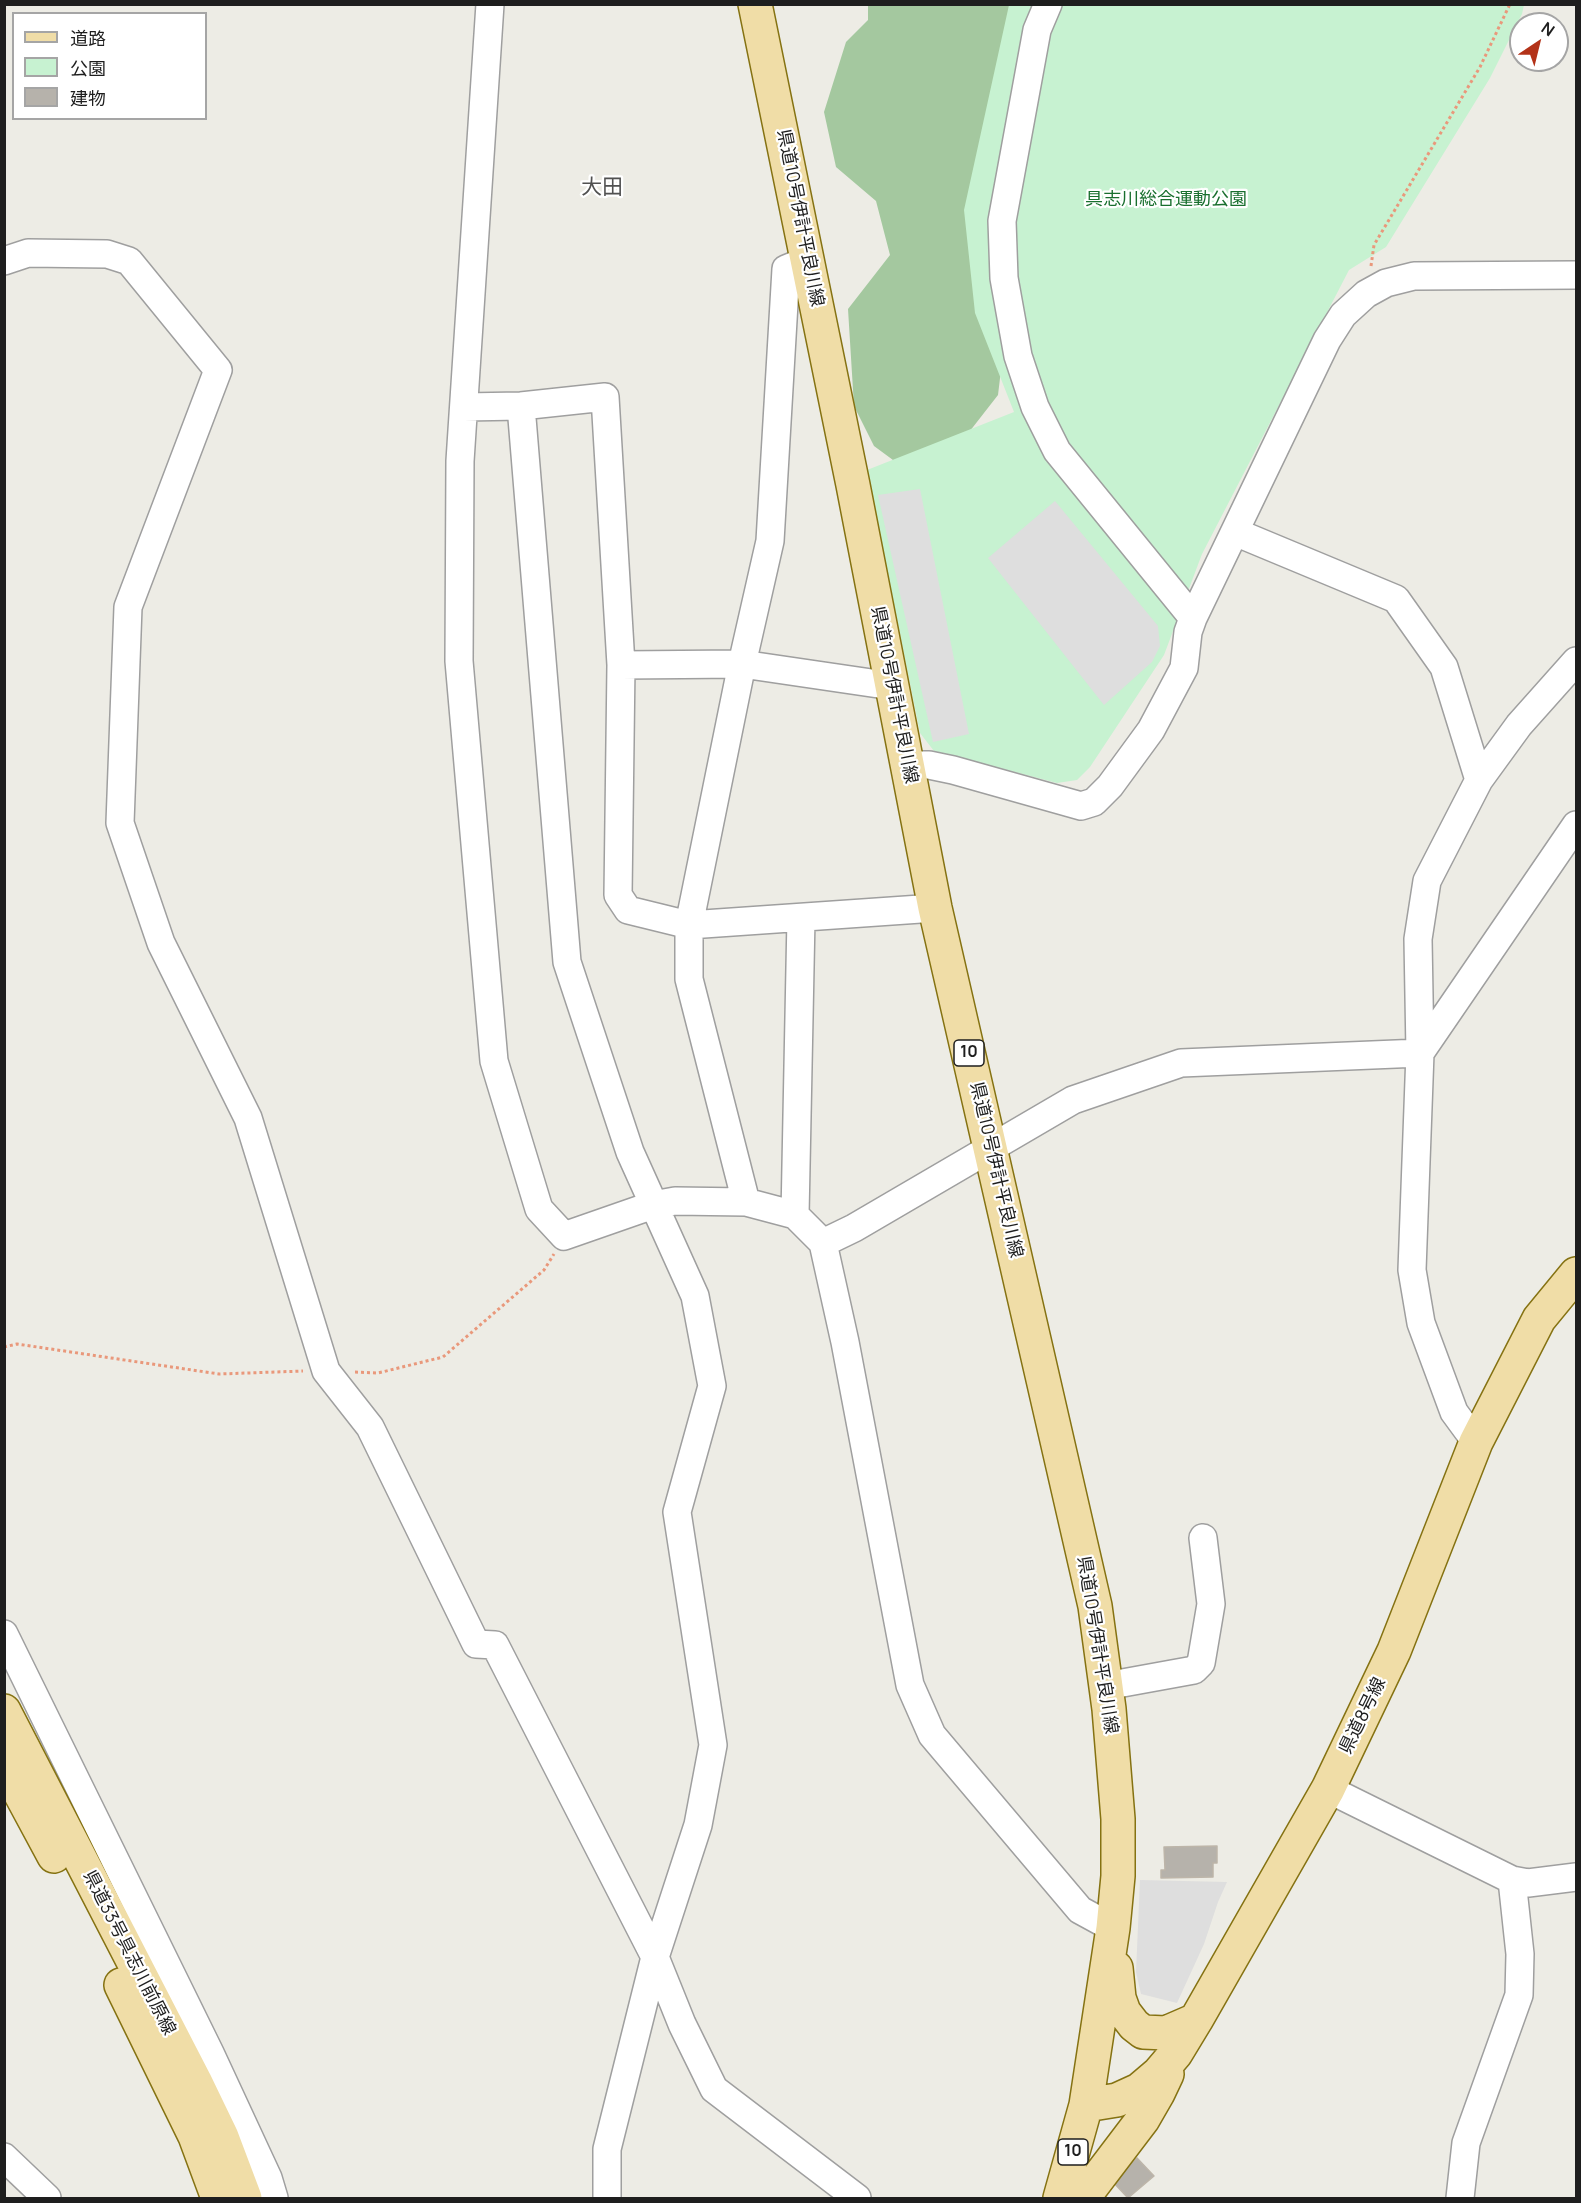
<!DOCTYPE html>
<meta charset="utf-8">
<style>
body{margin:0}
#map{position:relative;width:1581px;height:2203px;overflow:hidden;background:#edece5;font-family:Manrope,"Noto Sans JP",sans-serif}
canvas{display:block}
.frame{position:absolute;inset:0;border:6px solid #1e1e1e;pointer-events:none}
.legend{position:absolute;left:12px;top:12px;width:195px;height:108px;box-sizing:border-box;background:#fff;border:2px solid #a5a5a5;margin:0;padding:8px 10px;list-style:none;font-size:18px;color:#1e1e1e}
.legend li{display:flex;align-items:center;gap:12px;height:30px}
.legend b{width:30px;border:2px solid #a5a5a5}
.north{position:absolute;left:1509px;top:12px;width:60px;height:60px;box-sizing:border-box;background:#fff;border:2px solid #a5a5a5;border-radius:50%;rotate:35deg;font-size:16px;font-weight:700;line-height:24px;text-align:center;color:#1e1e1e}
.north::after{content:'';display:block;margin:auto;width:21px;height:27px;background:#b33218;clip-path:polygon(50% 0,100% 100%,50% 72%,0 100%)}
</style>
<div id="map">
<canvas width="1581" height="2203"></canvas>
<div class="frame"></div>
<ul class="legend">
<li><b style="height:8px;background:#f0dda7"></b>道路</li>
<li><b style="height:16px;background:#c7f2d1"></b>公園</li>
<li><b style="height:16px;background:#b6b2ab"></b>建物</li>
</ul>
<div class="north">N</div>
</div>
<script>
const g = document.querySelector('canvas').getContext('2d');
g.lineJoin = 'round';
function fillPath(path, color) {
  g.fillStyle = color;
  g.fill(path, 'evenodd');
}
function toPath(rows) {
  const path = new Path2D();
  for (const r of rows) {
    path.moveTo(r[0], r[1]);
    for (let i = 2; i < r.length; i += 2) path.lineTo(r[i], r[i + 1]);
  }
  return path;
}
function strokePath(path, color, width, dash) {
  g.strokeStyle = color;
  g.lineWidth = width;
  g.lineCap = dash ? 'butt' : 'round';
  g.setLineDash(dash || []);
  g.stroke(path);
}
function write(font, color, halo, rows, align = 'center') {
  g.font = font + ' Manrope,"Noto Sans JP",sans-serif';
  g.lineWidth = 4.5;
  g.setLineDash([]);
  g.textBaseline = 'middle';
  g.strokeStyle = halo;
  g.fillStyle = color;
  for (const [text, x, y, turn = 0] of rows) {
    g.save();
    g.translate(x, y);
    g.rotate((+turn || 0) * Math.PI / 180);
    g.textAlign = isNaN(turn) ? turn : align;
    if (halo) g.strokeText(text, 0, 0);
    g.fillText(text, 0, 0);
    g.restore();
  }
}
fillPath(toPath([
 [868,5,1018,5,1003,353,998,395,952,454,912,474,874,446,854,406,848,309,890,255,876,201,836,167,824,112,846,42,868,20]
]), '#a4c89f');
fillPath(toPath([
 [1009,5,1524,5,1522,14,1490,78,1386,247,1349,270,1202,554,1164,655,1090,767,1077,780,1057,783,934,751,920,733,867,470,1014,412,975,313,964,210]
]), '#c7f2d1');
fillPath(toPath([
 [920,489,969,734,933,742,878,495],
 [1055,501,1158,626,1160,646,1152,662,1104,705,988,558],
 [1140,1880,1227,1882,1218,1902,1204,1944,1177,2003,1141,1994,1136,1972]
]), '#dedede');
const building = toPath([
 [1217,1846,1217,1863,1213,1863,1213,1877,1161,1878,1161,1870,1165,1870,1164,1847,1217,1846],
 [1137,2158,1154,2176,1128,2198,1112,2181,1137,2158]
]);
fillPath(building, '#b6b2ab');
strokePath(building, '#bdb5a9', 1.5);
const minor = toPath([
 [490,4,460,461,459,661,494,1061,539,1209,564,1236,653,1205,675,1201,746,1202,795,1215,823,1243,845,1342,910,1685,932,1735,1080,1910,1113,1928],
 [1048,4,1037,30,1002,221,1004,278,1018,356,1035,407,1057,451,1193,618],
 [4,261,28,253,107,254,129,261,218,370,128,607,120,823,161,943,248,1118,326,1371,370,1427,476,1644,495,1645,655,1957,682,2024,714,2089,857,2198],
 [521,406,567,962,630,1152,695,1296,712,1386,677,1512,713,1745,698,1825,655,1957,607,2149,607,2198],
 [464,407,521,406,605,397,621,665,618,895,628,910,689,925,935,908],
 [1235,532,1396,599,1444,667,1479,780],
 [621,665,742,664,892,686],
 [908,765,929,765,953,770,1081,806,1094,802,1110,786,1151,730,1184,668,1188,632,1193,618,1327,340,1343,315,1366,294,1386,283,1414,276,1576,275],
 [1420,1053,1576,825],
 [746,1202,689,979,689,925,742,664,770,541,786,269,808,260],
 [795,1215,801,918],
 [823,1243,854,1228,1073,1100,1181,1063,1420,1053],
 [1476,1442,1454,1412,1421,1323,1412,1270,1420,1053,1418,939,1427,881,1479,780,1519,725,1576,661],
 [4,1634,210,2053,268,2178,274,2198],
 [1106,1686,1194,1670,1201,1663,1211,1604,1203,1538],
 [1328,1789,1512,1880,1528,1883,1576,1877],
 [4,2157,47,2198],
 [1460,2198,1466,2143,1519,1995,1520,1954,1512,1880]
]);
const major = toPath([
 [755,4,853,485,935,908,1095,1606,1109,1709,1118,1819,1118,1876,1113,1928,1086,2105,1060,2198],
 [4,1711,195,2081,222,2137,245,2198],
 [4,1763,54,1856],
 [1116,1968,1119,1998,1124,2012,1134,2025,1143,2032,1166,2033,1196,2020],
 [121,1985,195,2136,218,2198],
 [1086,2105,1117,2100,1139,2090,1159,2073,1176,2053,1196,2020,1328,1789,1394,1651,1476,1442,1539,1319,1576,1274],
 [1083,2198,1143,2119,1158,2093,1167,2074]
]);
strokePath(minor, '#9f9f9f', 30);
strokePath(major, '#857212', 36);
strokePath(toPath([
 [1371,266,1374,245,1480,67,1510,4],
 [4,1347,17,1344,219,1374,303,1371],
 [355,1372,378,1373,443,1357,544,1270,554,1254]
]), '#e9987b', 3, [3, 3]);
strokePath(minor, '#fff', 27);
strokePath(major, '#f0dda7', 33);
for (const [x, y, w] of [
 [969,1053,30],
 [1073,2152,30]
]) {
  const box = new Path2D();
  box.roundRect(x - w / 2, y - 13, w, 26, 4.5);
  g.fillStyle = '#fff';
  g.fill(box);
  strokePath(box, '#1e1e1e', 1.5);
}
write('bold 16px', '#1e1e1e', null, [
 ["10",969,1053],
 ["10",1073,2152]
]);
write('18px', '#196f2e', '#fff', [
 ["具志川総合運動公園",1166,200]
]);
write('18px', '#1e1e1e', '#fff', [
 ["県道10号伊計平良川線",800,218,79],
 ["県道10号伊計平良川線",894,695,79],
 ["県道10号伊計平良川線",996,1170,77],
 ["県道10号伊計平良川線",1097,1645,81],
 ["県道8号線",1363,1716,-64],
 ["県道33号具志川前原線",129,1953,63]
]);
write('21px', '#515151', '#fff', [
 ["大田",602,188]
]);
</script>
